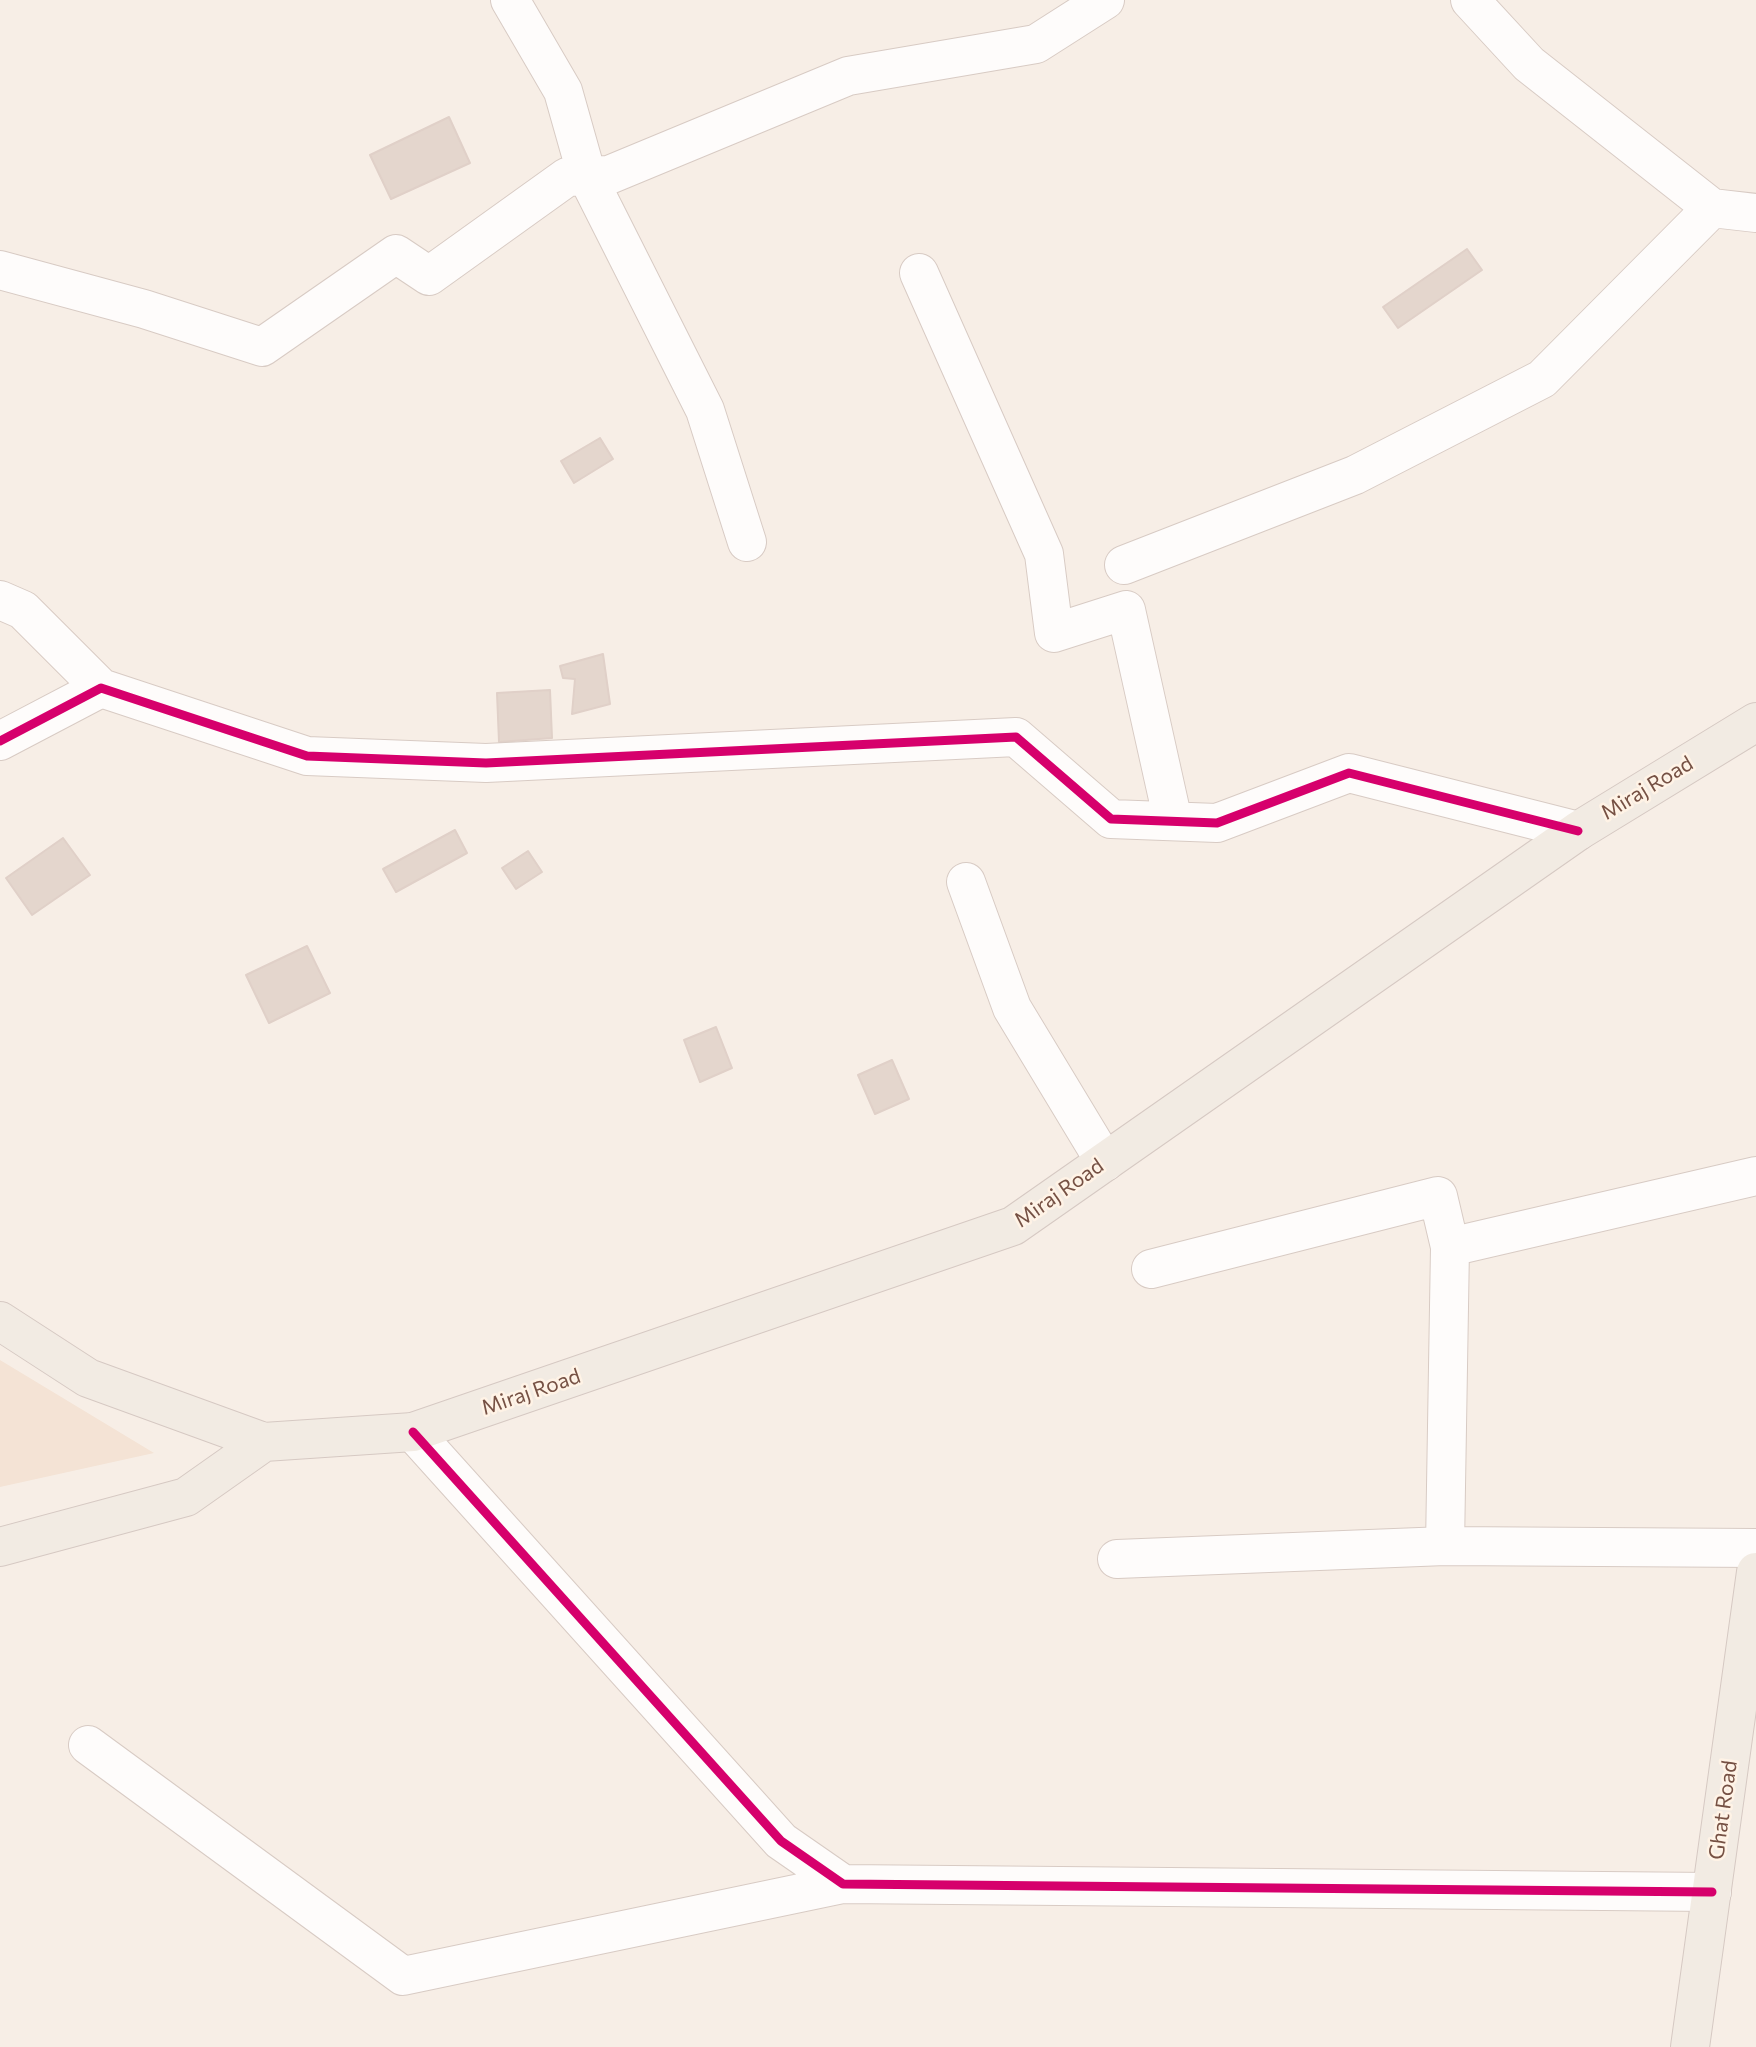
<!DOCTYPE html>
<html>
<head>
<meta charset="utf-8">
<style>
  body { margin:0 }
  canvas { display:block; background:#f7eee6 }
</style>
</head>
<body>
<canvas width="1756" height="2047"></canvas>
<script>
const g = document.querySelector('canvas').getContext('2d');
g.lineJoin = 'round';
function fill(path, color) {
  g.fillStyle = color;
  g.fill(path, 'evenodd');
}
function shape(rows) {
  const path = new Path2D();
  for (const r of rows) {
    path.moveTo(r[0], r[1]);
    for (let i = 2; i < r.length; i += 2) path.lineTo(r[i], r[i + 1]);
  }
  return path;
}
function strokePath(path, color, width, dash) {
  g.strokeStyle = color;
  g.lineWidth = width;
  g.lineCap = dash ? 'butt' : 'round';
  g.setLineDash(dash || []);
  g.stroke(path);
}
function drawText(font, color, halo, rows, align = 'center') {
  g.font = font + ' Commissioner,sans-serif';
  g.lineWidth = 5;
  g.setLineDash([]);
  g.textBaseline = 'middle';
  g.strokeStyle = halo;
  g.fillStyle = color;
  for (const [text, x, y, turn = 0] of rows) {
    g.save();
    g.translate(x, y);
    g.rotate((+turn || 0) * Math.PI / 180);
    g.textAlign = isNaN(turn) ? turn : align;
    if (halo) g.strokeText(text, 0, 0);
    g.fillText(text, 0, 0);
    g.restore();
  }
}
fill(shape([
  [0,1360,154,1453,0,1487]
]), '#f4e3d5');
const building = shape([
  [449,117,470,163,391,199,370,155,449,117],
  [1467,249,1482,270,1398,328,1383,307,1467,249],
  [600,438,613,459,574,483,561,461,600,438],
  [603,654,610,704,572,714,575,679,563,678,560,666,603,654],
  [550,690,552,738,499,742,497,693,550,690],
  [455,830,467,853,396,892,383,869,455,830],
  [63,838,90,875,32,915,6,878,63,838],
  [528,851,542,872,516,889,502,868,528,851],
  [307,946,330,993,269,1023,246,975,307,946],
  [716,1027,732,1068,700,1082,684,1040,716,1027],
  [892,1060,909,1099,875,1114,858,1075,892,1060]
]);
fill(building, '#e4d6cd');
strokePath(building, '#e0d0c8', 2);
const minor = shape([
  [510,0,563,91,587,176,705,410,747,542],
  [1470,0,1529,64,1712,208,1756,213],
  [0,270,144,309,262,347,396,254,429,276,567,177,609,175,848,76,1036,44,1105,0],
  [919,273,1044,554,1054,633,1126,610,1173,821],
  [1124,565,1355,475,1542,379,1712,208],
  [0,600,23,610,101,688],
  [0,741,101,688,307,756,486,763,1016,737,1111,819,1217,823,1349,773,1578,831],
  [966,882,1012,1008,1105,1162],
  [1450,1247,1756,1176],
  [1151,1269,1438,1196,1450,1247,1445,1546,1756,1548],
  [413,1432,781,1841,843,1884,1712,1892],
  [1117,1559,1445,1546],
  [88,1745,403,1976,843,1884]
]);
const major = shape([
  [0,1321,88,1378,264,1442,413,1432,1013,1226,1578,831,1756,722],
  [0,1547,186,1497,264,1442],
  [1690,2047,1756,1572]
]);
strokePath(minor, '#d8cbc4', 40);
strokePath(major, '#d6c9c3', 40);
strokePath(minor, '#fefcfb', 38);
strokePath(major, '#f2ebe3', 38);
strokePath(shape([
  [0,741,101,688,307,756,486,763,1016,737,1111,819,1217,823,1349,773,1578,831],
  [413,1432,781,1841,843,1884,1712,1892]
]), '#d6006c', 9);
drawText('21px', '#765144', '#fff3e6', [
  ["Miraj Road",1647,788,-31],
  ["Miraj Road",1059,1193,-35],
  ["Miraj Road",531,1392,-19],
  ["Ghat Road",1723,1810,-82]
]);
</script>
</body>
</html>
